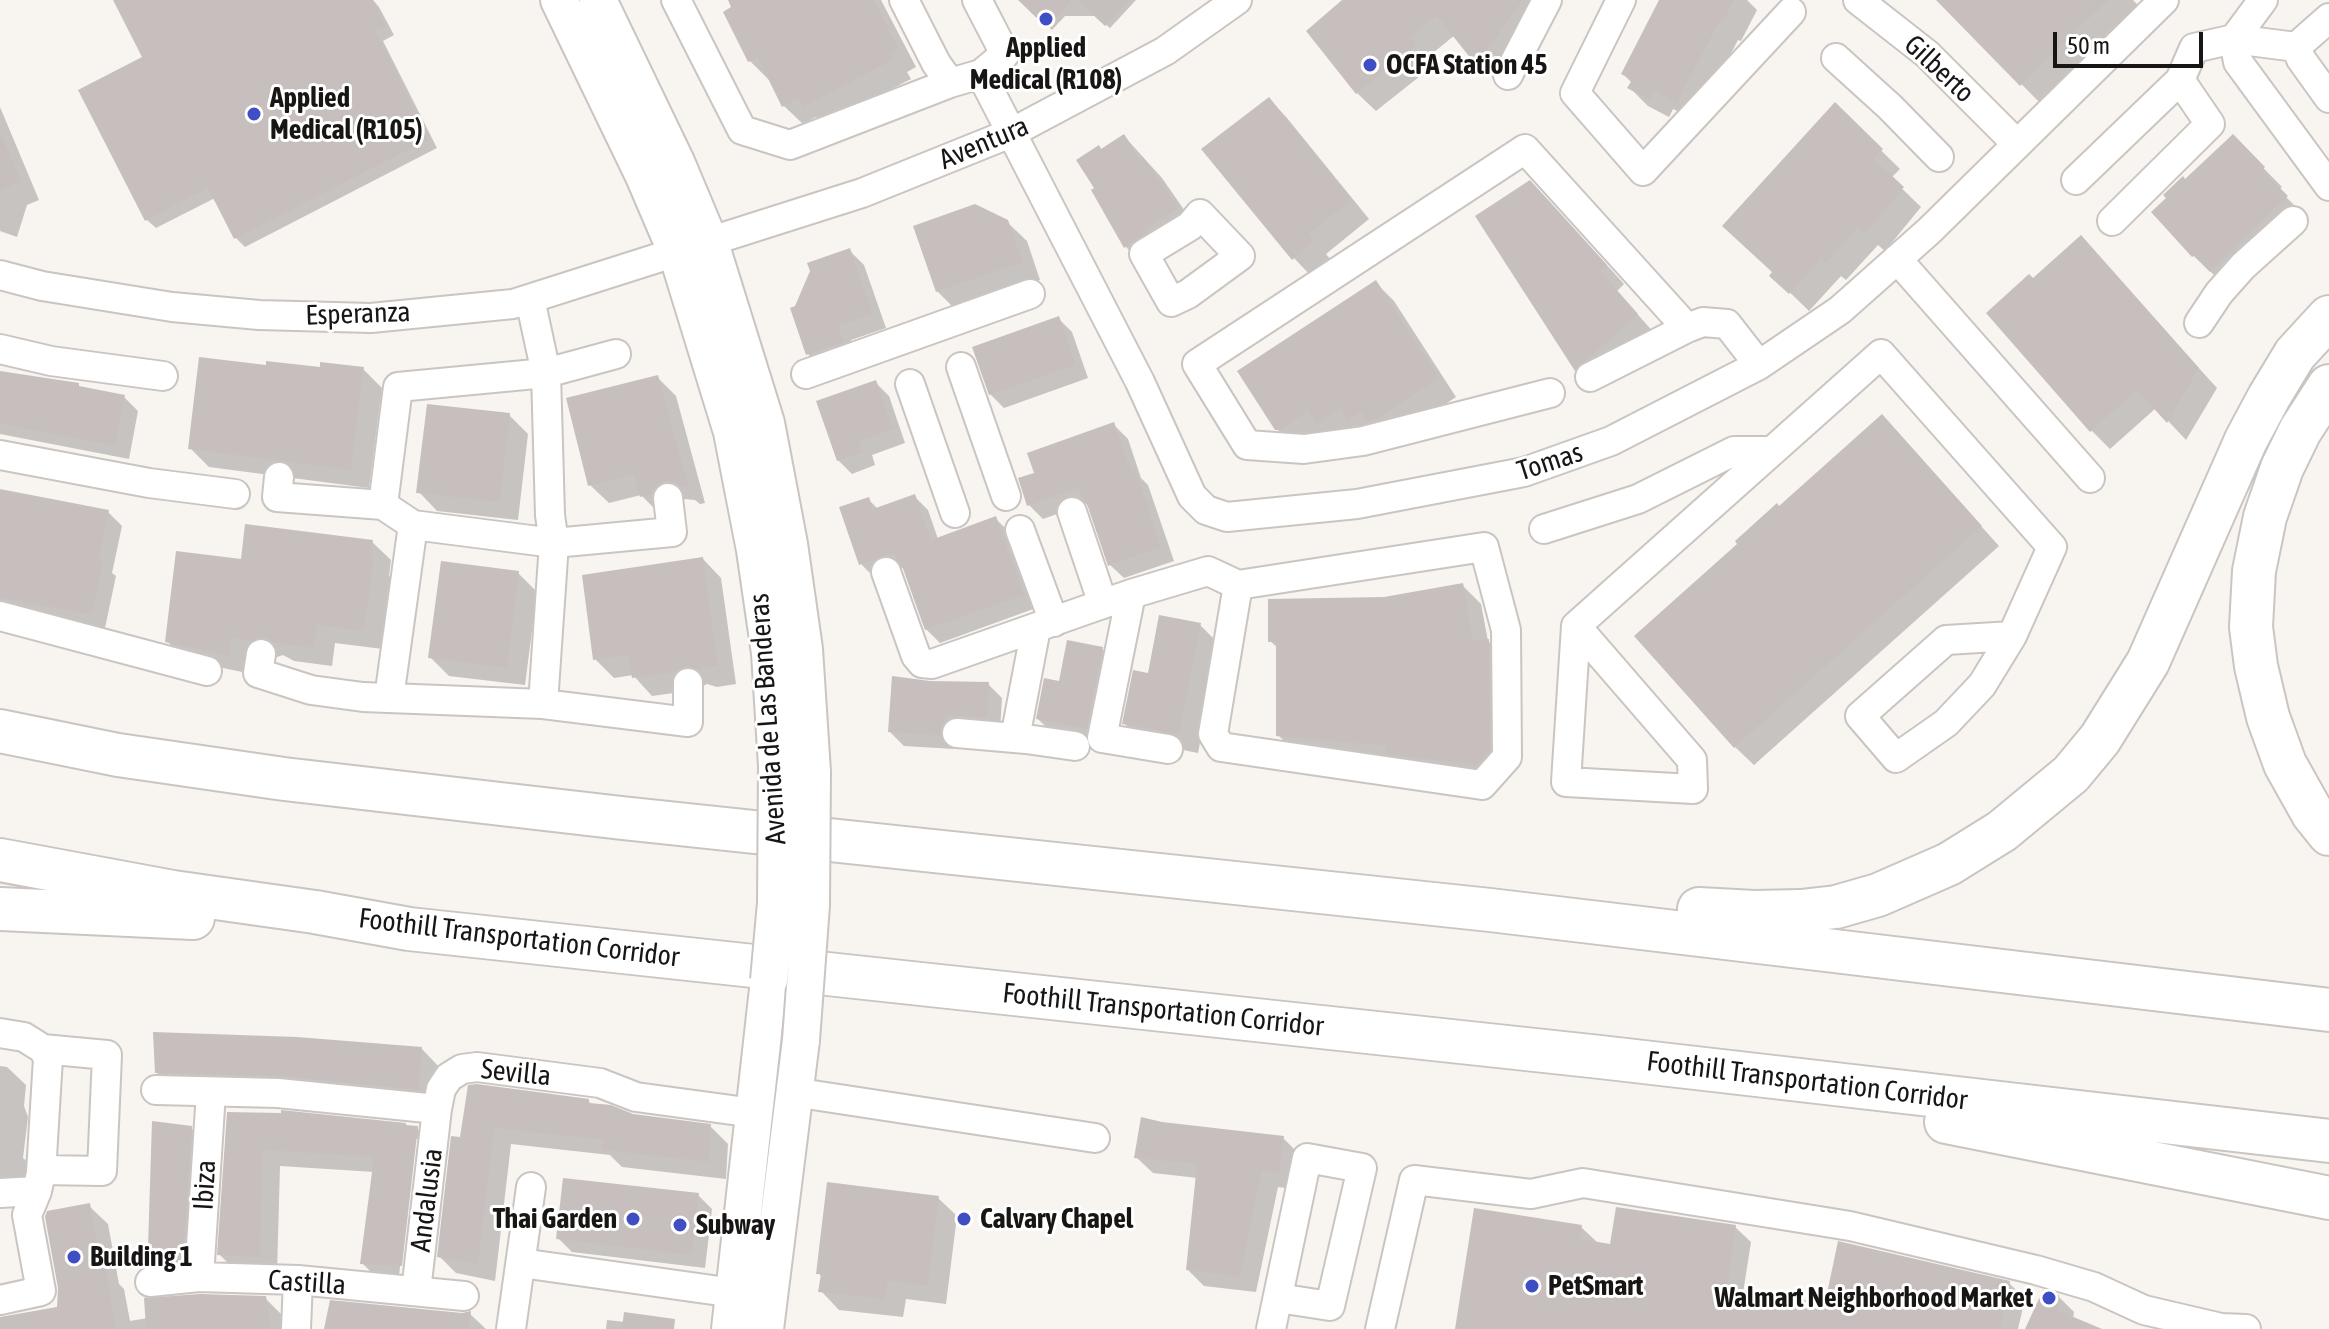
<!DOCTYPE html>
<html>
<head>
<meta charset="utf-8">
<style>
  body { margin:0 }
  #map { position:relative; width:2329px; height:1329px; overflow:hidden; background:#f8f4f0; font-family:"Asap Condensed",sans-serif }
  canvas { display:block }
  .scale { position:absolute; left:2053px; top:32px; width:150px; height:36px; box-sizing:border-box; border:4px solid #181615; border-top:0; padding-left:10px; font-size:24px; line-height:28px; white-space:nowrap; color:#181615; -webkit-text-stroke:6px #fff; paint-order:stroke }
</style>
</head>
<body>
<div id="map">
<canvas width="2329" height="1329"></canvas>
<div class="scale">50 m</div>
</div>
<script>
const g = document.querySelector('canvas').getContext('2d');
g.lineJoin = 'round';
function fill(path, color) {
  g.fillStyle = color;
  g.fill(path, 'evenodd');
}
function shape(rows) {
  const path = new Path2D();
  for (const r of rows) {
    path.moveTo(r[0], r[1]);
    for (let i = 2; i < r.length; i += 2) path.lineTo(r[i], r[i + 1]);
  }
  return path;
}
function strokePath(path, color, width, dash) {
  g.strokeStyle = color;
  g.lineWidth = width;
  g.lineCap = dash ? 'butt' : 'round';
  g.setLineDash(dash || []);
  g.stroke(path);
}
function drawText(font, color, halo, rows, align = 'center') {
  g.font = font + ' "Asap Condensed",sans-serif';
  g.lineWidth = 6;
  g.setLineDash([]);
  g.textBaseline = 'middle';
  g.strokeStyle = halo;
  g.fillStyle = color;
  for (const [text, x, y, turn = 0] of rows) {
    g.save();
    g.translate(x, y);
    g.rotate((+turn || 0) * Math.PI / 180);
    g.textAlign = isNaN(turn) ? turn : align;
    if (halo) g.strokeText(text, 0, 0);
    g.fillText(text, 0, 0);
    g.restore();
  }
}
fill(shape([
  [115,0,373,0,379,7,394,35,383,41,437,148,245,247,236,238,215,198,156,228,147,220,145,58],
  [731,0,881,0,916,67,907,72,911,79,823,124,816,117,803,124,784,106,769,80,750,61],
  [1020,0,1136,0,1110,28,1096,16,1065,16,1052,30],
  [1347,0,1555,0,1496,81,1455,35,1428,57,1434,65,1376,111,1357,93],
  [1661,0,1747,0,1757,10,1741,41,1738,40,1696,120,1673,109,1669,117,1648,106,1630,88,1632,83,1623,74],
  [1939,0,2133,0,2139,6,2040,103],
  [1269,99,1287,118,1369,219,1326,254,1332,261,1312,277,1294,258],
  [1835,105,1900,169,1891,178,1921,207,1885,251,1878,245,1846,280,1841,276,1809,311,1772,275],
  [0,107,39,200,27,205,17,237,0,231],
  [1124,136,1162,178,1196,227,1144,265,1125,246,1096,189],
  [2233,137,2282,187,2279,190,2305,216,2230,290,2194,256],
  [1549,201,1624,284,1617,291,1655,334,1595,388,1576,369],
  [1007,222,1027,241,1040,280,956,310,937,291],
  [2081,238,2217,388,2186,440,2156,408,2110,449,2091,430,2033,281],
  [850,251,864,265,886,328,851,340,856,356,822,368,808,354],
  [1376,283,1394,301,1456,397,1393,439,1337,441,1326,430,1296,448,1277,429],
  [1058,318,1072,332,1088,378,1004,408,990,394],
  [268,367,363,369,382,388,369,488,209,467,190,448],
  [0,372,78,385,82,389,124,397,138,411,129,459,0,434],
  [657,377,676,396,705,503,700,504,695,500,685,499,661,515,641,495,609,503,590,485],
  [875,382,889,396,905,443,872,455,875,465,852,474,838,460],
  [509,415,528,434,518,520,437,511,419,492],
  [1882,416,1999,546,1754,765,1735,747,1780,509],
  [1114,425,1128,439,1141,478,1148,485,1174,561,1124,578,1110,565,1088,503,1043,519,1029,505,1036,474],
  [0,491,108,512,122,526,112,573,116,576,105,628,0,607],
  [914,496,928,510,938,539,996,519,1010,533,1036,608,940,643,926,629,905,567,875,578,861,564,868,499,878,509],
  [372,542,391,560,389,576,392,579,383,649,335,643,332,666,294,661,283,655,271,659,247,673,185,660,167,641],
  [703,559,721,578,736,684,717,687,707,684,695,690,652,696,633,675,614,678,595,659],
  [518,573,537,592,525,685,449,676,430,657],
  [1462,585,1481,604,1488,641,1507,660,1496,783,1297,754,1278,735,1278,648,1270,641,1385,599],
  [1200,625,1219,644,1198,753,1143,742,1124,723],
  [1102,649,1116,663,1100,742,1052,733,1038,719,1061,683],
  [930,683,988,684,1002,698,1000,731,960,728,954,749,904,746,890,732],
  [422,1049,440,1068,437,1108,175,1091,157,1073],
  [0,1066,7,1067,26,1085,24,1106,28,1117,23,1158,27,1161,25,1182,0,1183],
  [470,1087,588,1101,593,1105,633,1116,710,1126,728,1144,726,1179,622,1167,610,1155,511,1144,495,1281,456,1273,439,1256],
  [229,1114,417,1128,435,1146,419,1283,380,1281,362,1263,374,1172,280,1166,277,1273,237,1272,220,1255],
  [414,1139,418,1139,403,1276,399,1276],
  [1162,1124,1283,1138,1299,1154,1295,1189,1278,1187,1256,1292,1204,1286,1188,1270,1198,1178,1153,1173,1136,1157],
  [191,1128,210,1146,202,1266,168,1265,150,1246],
  [698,1195,712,1209,705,1268,572,1252,558,1238],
  [938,1198,957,1216,946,1304,906,1299,903,1317,839,1310,821,1291,822,1277,818,1273],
  [89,1206,108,1224,119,1284,124,1289,130,1321,265,1298,284,1317,288,1329,0,1329,0,1319,59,1309],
  [1581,1227,1597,1242,1611,1246,1735,1227,1751,1242,1743,1293,1827,1305,2009,1283,2025,1299,2018,1329,1457,1329],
  [2058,1296,2074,1312,2073,1319,2097,1329,2028,1329],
  [470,1314,486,1329,326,1329,462,1315],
  [607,1320,625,1322,673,1329,606,1329]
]), '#0003');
fill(shape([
  [113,0,373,0,386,26,375,31,430,139,234,239,208,188,145,221,78,90,142,57],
  [728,0,874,0,898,48,890,53,893,60,803,107,798,98,782,107,758,58,748,62,723,12,731,7],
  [1018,0,1072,0,1047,28],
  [1077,0,1129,0,1105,26],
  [1342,0,1523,0,1476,65,1437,16,1410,37,1417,45,1356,94,1306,31],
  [1659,0,1734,0,1722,24,1719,22,1677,103,1654,91,1650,100,1627,88,1632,80,1621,74],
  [1936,0,2108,0,2020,86],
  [1269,97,1352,200,1309,234,1314,241,1292,260,1201,149],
  [1835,102,1883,149,1874,159,1904,187,1865,234,1858,228,1826,263,1821,259,1789,294,1769,276,1772,272,1722,226],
  [0,131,21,181,0,191],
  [1124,134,1140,159,1143,157,1179,208,1145,230,1147,233,1124,248,1091,190,1094,188,1076,160,1099,145,1101,149],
  [2233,134,2265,167,2262,170,2288,196,2210,272,2194,256,2192,257,2151,212,2166,198,2163,195,2183,176,2185,179],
  [1530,180,1607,265,1600,271,1638,314,1575,371,1475,216],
  [975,204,1008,220,1023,262,936,292,913,226],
  [2081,235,2199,368,2167,423,2137,390,2090,432,1986,313,2029,274,2033,278],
  [850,248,873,314,838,326,844,342,806,355,790,308,795,306,810,271,807,263],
  [1376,280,1439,378,1374,421,1367,422,1361,412,1348,421,1340,409,1316,424,1308,411,1280,430,1275,430,1237,371],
  [1059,316,1076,365,989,395,972,347],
  [199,357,266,365,266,361,320,367,320,362,364,367,351,470,188,449],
  [0,371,79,383,79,386,125,395,115,446,0,424],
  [658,375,688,485,680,486,674,482,665,481,657,485,652,494,640,497,634,474,588,486,566,398],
  [876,380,893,429,859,441,863,452,837,461,816,401],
  [427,404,510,413,500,502,416,493],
  [1882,414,1982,526,1734,748,1634,636,1737,544,1735,541,1777,503,1779,506],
  [1114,422,1131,470,1135,468,1161,547,1108,566,1088,507,1078,488,1027,506,1018,478,1034,473,1027,453],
  [0,489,109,510,99,560,103,561,92,615,0,597],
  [915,494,931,540,996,516,1024,595,925,630,902,566,894,553,859,565,839,507,869,497,873,509],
  [245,524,373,540,371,558,374,558,364,631,317,625,314,648,274,643,263,637,251,641,231,638,229,656,165,642,176,551,241,559],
  [703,557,718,666,697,669,687,666,676,672,632,678,628,655,593,660,582,575],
  [441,561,519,571,507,668,428,658],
  [1463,583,1473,640,1489,639,1490,751,1477,765,1387,754,1387,746,1276,736,1276,641,1268,642,1268,599,1384,597],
  [1159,615,1201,623,1179,735,1122,724,1133,670,1148,673],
  [1067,640,1103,647,1087,729,1036,719,1044,678,1059,681],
  [892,676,930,681,989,682,987,718,946,715,941,736,888,732],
  [153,1032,297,1037,422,1047,419,1090,280,1076,155,1073],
  [477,1084,589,1099,589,1103,611,1105,633,1114,711,1124,709,1162,602,1150,603,1140,494,1128,478,1264,437,1257,451,1136,460,1137,468,1085],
  [281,1110,406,1123,406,1125,418,1126,402,1266,360,1264,374,1157,263,1150,260,1257,217,1255,227,1112,281,1113],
  [1141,1117,1162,1122,1284,1136,1279,1173,1262,1171,1240,1277,1186,1270,1197,1164,1134,1158],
  [152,1121,192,1126,184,1248,148,1247],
  [563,1178,699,1193,692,1255,556,1239],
  [827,1182,939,1196,928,1286,888,1281,885,1299,818,1292,821,1274,816,1274],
  [90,1203,102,1269,106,1268,116,1329,0,1329,0,1317,57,1307,58,1288,45,1217,47,1211],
  [1616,1207,1736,1225,1727,1289,1825,1303,1838,1241,2010,1281,2000,1329,1455,1329,1474,1208,1582,1225,1580,1239,1610,1244],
  [2043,1290,2059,1295,2057,1310,2102,1329,2025,1329],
  [200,1294,266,1296,271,1329,146,1329,144,1298],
  [330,1300,462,1313,471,1311,469,1329,324,1329],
  [624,1312,675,1319,674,1329,622,1329]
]), '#c6bfbe');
const minor = shape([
  [676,0,742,130,790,145,950,83,981,74,1005,54,977,0],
  [904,0,936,63,950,83],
  [1621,0,1575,93,1643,171,1791,12],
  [1858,0,1927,54,2016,143],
  [2263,0,2234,39,2238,62,2329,186],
  [2329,18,2296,47,2301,59,2329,98],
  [1836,58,1890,107,1939,157],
  [981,74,1140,382,1192,496,1206,510,1227,517,1357,504,1524,472,1611,441,1759,365,1840,310,1929,231,2164,0],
  [1508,75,1547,0],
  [2076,180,2180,80,2194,48,2234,39,2296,47],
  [1200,214,1240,256,1188,294,1171,302,1144,254,1190,226,1200,214],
  [2112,221,2210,124,2180,80],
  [1897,259,2090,478],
  [0,275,42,286,172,307,259,315,371,318,513,304,862,193,1011,133,1165,51,1237,0],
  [530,299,546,373,550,515,554,543,543,704],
  [2199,323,2219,293,2243,266,2293,221],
  [0,349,51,361,163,376],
  [961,367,1006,496],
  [806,374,1030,294],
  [1590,377,1687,328,1703,322,1727,324,1759,365],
  [910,384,955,513],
  [1550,393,1363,441,1304,449,1247,445,1197,364,1525,149,1687,328],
  [0,455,149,483,235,494],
  [279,477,277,497,383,505,413,525,554,543,672,532,668,498],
  [383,505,398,387,546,373,616,354],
  [1072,512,1103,604],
  [1544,529,1638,499,1734,451,1771,451],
  [1020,530,1054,622],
  [1484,547,1506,630,1507,757,1482,785,1221,747,1213,734,1238,585,1484,547],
  [886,572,916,656,922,663,932,664,1131,594,1208,571,1238,585],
  [1131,594,1102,738,1168,749],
  [0,616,207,671],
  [1576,626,1692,760,1693,789,1566,782,1576,626,1881,354,2052,547,2012,636,1982,685,1946,723,1896,758,1860,716,1946,640,2012,636],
  [261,654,258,673,311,690,363,697,543,704,688,722,688,683],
  [389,698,413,525],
  [957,733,1026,739,1075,746],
  [1015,738,1036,628],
  [0,1033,24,1037,43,1049,48,1058,41,1173,37,1191,0,1193],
  [156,1090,278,1093,437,1109,441,1089,449,1077,462,1069,477,1067,600,1083,636,1097,754,1113],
  [793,1092,1095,1138],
  [41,1170,102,1171,107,1055,43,1049],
  [521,1263,734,1293],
  [199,1277,211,1092],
  [150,1282,199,1277,298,1280,464,1296],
  [416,1291,437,1109],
  [0,1300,41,1291,27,1215,37,1191],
  [296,1329,298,1280],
  [511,1329,531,1187],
  [1271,1329,1307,1158,1362,1168,1330,1306,1278,1298],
  [1380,1329,1414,1180,1531,1194,1583,1183,1850,1226,2036,1270,2094,1287,2144,1310,2221,1328,2246,1329]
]);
const major = shape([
  [559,0,644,176,677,253,732,432,755,550,770,653,777,766],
  [598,0,676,162,710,243,766,423,789,544,804,649,812,772],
  [730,1329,769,980],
  [765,1329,801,1040]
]);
const highway = shape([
  [2329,386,2300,431,2282,468,2265,517,2254,571,2251,627,2256,666,2268,717,2285,764,2313,814,2329,834],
  [0,731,118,755,284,779,622,818,1490,910,2329,1010],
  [0,860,173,892,315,912,409,929,1600,1057,2329,1141],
  [0,909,193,918],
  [1699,909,1754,912,1801,911,1836,907,1878,895,1949,864,2002,831,2071,774,2100,739,2148,662,2246,440,2269,397,2295,354,2329,317],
  [1946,1122,2329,1198]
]);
strokePath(minor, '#cac5c1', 32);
strokePath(major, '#cac5c1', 40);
strokePath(highway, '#cac5c1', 46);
strokePath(minor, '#fff', 28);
strokePath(major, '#fff', 36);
strokePath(highway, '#fff', 42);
const majorBridge = shape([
  [769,980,776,903,777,766],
  [801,1040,811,905,812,772]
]);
strokePath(majorBridge, '#cac5c1', 40, []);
strokePath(majorBridge, '#fff', 36);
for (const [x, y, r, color] of [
  [1046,19,8,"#3f4ec2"],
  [1370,65,8,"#3f4ec2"],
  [254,114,8,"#3f4ec2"],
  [633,1219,8,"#3f4ec2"],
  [964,1219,8,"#3f4ec2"],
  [680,1225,8,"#3f4ec2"],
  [74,1257,8,"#3f4ec2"],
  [1532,1286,8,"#3f4ec2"],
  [2049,1298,8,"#3f4ec2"]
]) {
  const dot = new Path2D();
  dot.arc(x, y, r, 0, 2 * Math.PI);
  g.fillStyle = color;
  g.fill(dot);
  strokePath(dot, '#fff', 3);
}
drawText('bold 28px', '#181615', '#fff', [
  ["Applied",1046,48,"center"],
  ["Medical (R108)",1046,80,"center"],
  ["OCFA Station 45",1386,65],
  ["Applied",270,98],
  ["Medical (R105)",270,130],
  ["Thai Garden",617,1219,"right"],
  ["Calvary Chapel",980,1219],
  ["Subway",696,1225],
  ["Building 1",90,1257],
  ["PetSmart",1548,1286],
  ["Walmart Neighborhood Market",2033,1298,"right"]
], 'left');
drawText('28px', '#181615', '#fff', [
  ["Gilberto",1939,69,43],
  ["Aventura",984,143,-23],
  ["Esperanza",358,314,-2],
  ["Tomas",1550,462,-18],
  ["Avenida de Las Banderas",768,719,-94],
  ["Foothill Transportation Corridor",519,938,7],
  ["Foothill Transportation Corridor",1163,1010,6],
  ["Sevilla",516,1073,6],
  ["Foothill Transportation Corridor",1807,1081,7],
  ["Ibiza",205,1185,-87],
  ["Andalusia",427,1200,-83],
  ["Castilla",307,1283,4]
]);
</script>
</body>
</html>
